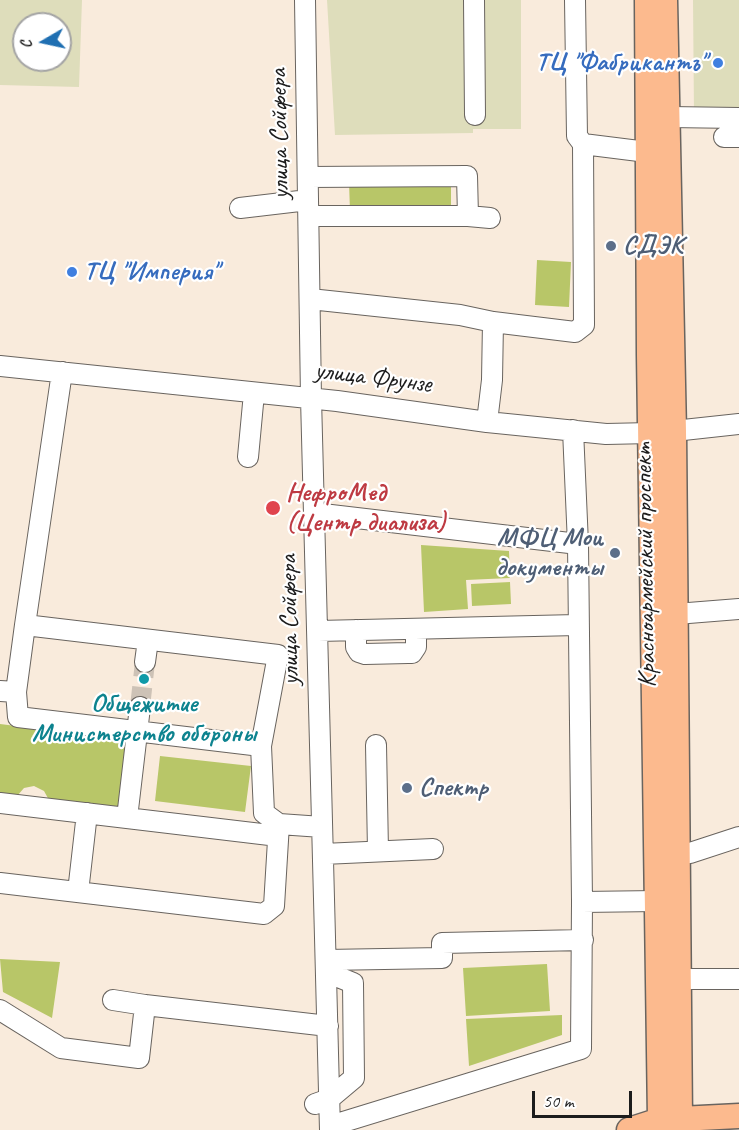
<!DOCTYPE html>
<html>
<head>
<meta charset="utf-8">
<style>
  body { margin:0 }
  #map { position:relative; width:739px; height:1130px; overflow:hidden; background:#f9ebdc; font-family:Caveat,sans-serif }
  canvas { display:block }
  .north { position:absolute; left:12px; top:12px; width:60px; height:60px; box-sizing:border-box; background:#fff; border:2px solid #a4a4a4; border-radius:50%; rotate:261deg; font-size:16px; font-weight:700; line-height:24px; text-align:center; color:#1c1c1c }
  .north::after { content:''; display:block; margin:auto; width:21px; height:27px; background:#1f6fb2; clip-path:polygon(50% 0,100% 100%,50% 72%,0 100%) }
  .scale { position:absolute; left:532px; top:1091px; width:100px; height:27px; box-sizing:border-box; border:3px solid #1c1c1c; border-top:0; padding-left:8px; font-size:18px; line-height:21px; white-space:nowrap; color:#1c1c1c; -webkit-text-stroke:4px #fff; paint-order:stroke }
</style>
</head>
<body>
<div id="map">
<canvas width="739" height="1130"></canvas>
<div class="north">С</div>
<div class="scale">50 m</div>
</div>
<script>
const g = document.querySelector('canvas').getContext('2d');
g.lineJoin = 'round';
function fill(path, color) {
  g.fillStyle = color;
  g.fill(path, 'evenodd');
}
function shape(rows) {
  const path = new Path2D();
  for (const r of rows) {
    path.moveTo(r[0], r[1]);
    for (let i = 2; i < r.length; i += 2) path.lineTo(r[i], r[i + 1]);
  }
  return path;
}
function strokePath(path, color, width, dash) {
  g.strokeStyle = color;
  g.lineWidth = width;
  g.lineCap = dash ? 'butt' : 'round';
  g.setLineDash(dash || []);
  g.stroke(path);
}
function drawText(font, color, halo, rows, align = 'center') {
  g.font = font + ' Caveat,sans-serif';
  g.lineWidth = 4.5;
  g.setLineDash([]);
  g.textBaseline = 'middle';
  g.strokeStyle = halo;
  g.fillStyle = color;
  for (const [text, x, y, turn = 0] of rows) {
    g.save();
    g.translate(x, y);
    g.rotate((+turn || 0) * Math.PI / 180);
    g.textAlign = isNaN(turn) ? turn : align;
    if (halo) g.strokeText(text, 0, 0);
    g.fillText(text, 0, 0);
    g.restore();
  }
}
fill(shape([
  [0,0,82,0,79,87,0,85],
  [24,24,60,24,60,60,24,60],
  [327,0,521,0,521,129,473,129,473,133,335,135],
  [693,0,739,0,739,123,694,115]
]), '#deddbb');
fill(shape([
  [349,182,451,182,451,210,350,211],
  [537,260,571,262,569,307,535,305],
  [421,545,509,551,510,578,466,580,468,609,424,612],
  [510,582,511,604,472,606,471,584],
  [0,724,128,740,120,808,49,800,44,791,34,786,24,788,17,796,0,794],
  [160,756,251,766,245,812,155,801],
  [0,959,60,962,52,1018,3,992],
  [547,964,550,1011,466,1016,463,968],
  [562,1015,562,1035,469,1066,466,1019]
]), '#b8c668');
strokePath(shape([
  [140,707,145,662]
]), '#cdc2b6', 20, [20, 10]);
const minor = shape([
  [305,0,311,398,330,1130],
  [474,0,475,115],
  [669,117,739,118],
  [724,137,739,137],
  [583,144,647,152],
  [308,177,467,176,468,216],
  [240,208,308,200],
  [309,216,468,216,490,218],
  [310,299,460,315,493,322,575,332,584,325,583,144,577,136,575,0],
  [0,366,337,401,487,422,606,434,651,433],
  [487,422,492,380,493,322],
  [573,430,578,544,582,902],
  [674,431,739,424],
  [248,457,254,393],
  [314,513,578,544],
  [676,614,739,609],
  [25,625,62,372],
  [356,630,356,647,359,652,365,654,408,653,412,653,416,647,416,629],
  [318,631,577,625],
  [145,662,148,640],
  [0,691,16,692,18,717,261,746,264,813,279,824,322,827],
  [16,692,25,625,278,655,261,746],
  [376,745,378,851],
  [0,803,278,836],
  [127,818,140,707],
  [323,854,433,849],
  [677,854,690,853,739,837],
  [0,883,264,914,274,906,279,824],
  [78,892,87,813],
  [326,960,442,958,442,943,583,940],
  [677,979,739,979],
  [113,1000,145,1005],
  [0,1010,61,1048,139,1058,145,1005,328,1026],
  [315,1104,329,1099,354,1078,353,983,326,972],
  [330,1126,581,1049,582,902,657,901]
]);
const major = shape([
  [647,0,649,355,660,1120],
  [665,0,674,431,680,1120],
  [629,1130,660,1120,739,1116]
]);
strokePath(minor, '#69645f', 22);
strokePath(major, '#69645f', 27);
strokePath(minor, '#fff', 20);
strokePath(major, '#fcba8e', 24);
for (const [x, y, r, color] of [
  [718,63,6,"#3f7fe0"],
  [611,246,6,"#5c6f8a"],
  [72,272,6,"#3f7fe0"],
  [273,508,8,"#e0444e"],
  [615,553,6,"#5c6f8a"],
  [144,679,6,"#0f9aa8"],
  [407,788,6,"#5c6f8a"]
]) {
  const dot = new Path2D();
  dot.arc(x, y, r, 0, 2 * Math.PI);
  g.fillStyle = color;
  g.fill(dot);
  strokePath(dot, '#fff', 2);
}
drawText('bold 26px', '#366cbe', '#fff', [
  ["ТЦ \"Фабрикантъ\"",706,63],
  ["ТЦ \"Империя\"",84,272,"left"]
], 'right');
drawText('26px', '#1c1c1c', '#fff', [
  ["улица Сойфера",280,134,-91],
  ["улица Фрунзе",373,378,7],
  ["Красноармейский проспект",646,565,-91],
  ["улица Сойфера",290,620,-91]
]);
drawText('bold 26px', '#4e5e75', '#fff', [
  ["СДЭК",623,246],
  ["МФЦ Мои",603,538,"right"],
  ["документы",603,568,"right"],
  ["Спектр",419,788]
], 'left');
drawText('bold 26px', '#be3a42', '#fff', [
  ["НефроМед",286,493],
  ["(Центр диализа)",286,523]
], 'left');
drawText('bold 26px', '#0d838f', '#fff', [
  ["Общежитие",144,704],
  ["Министерство обороны",144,734]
]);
</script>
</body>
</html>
